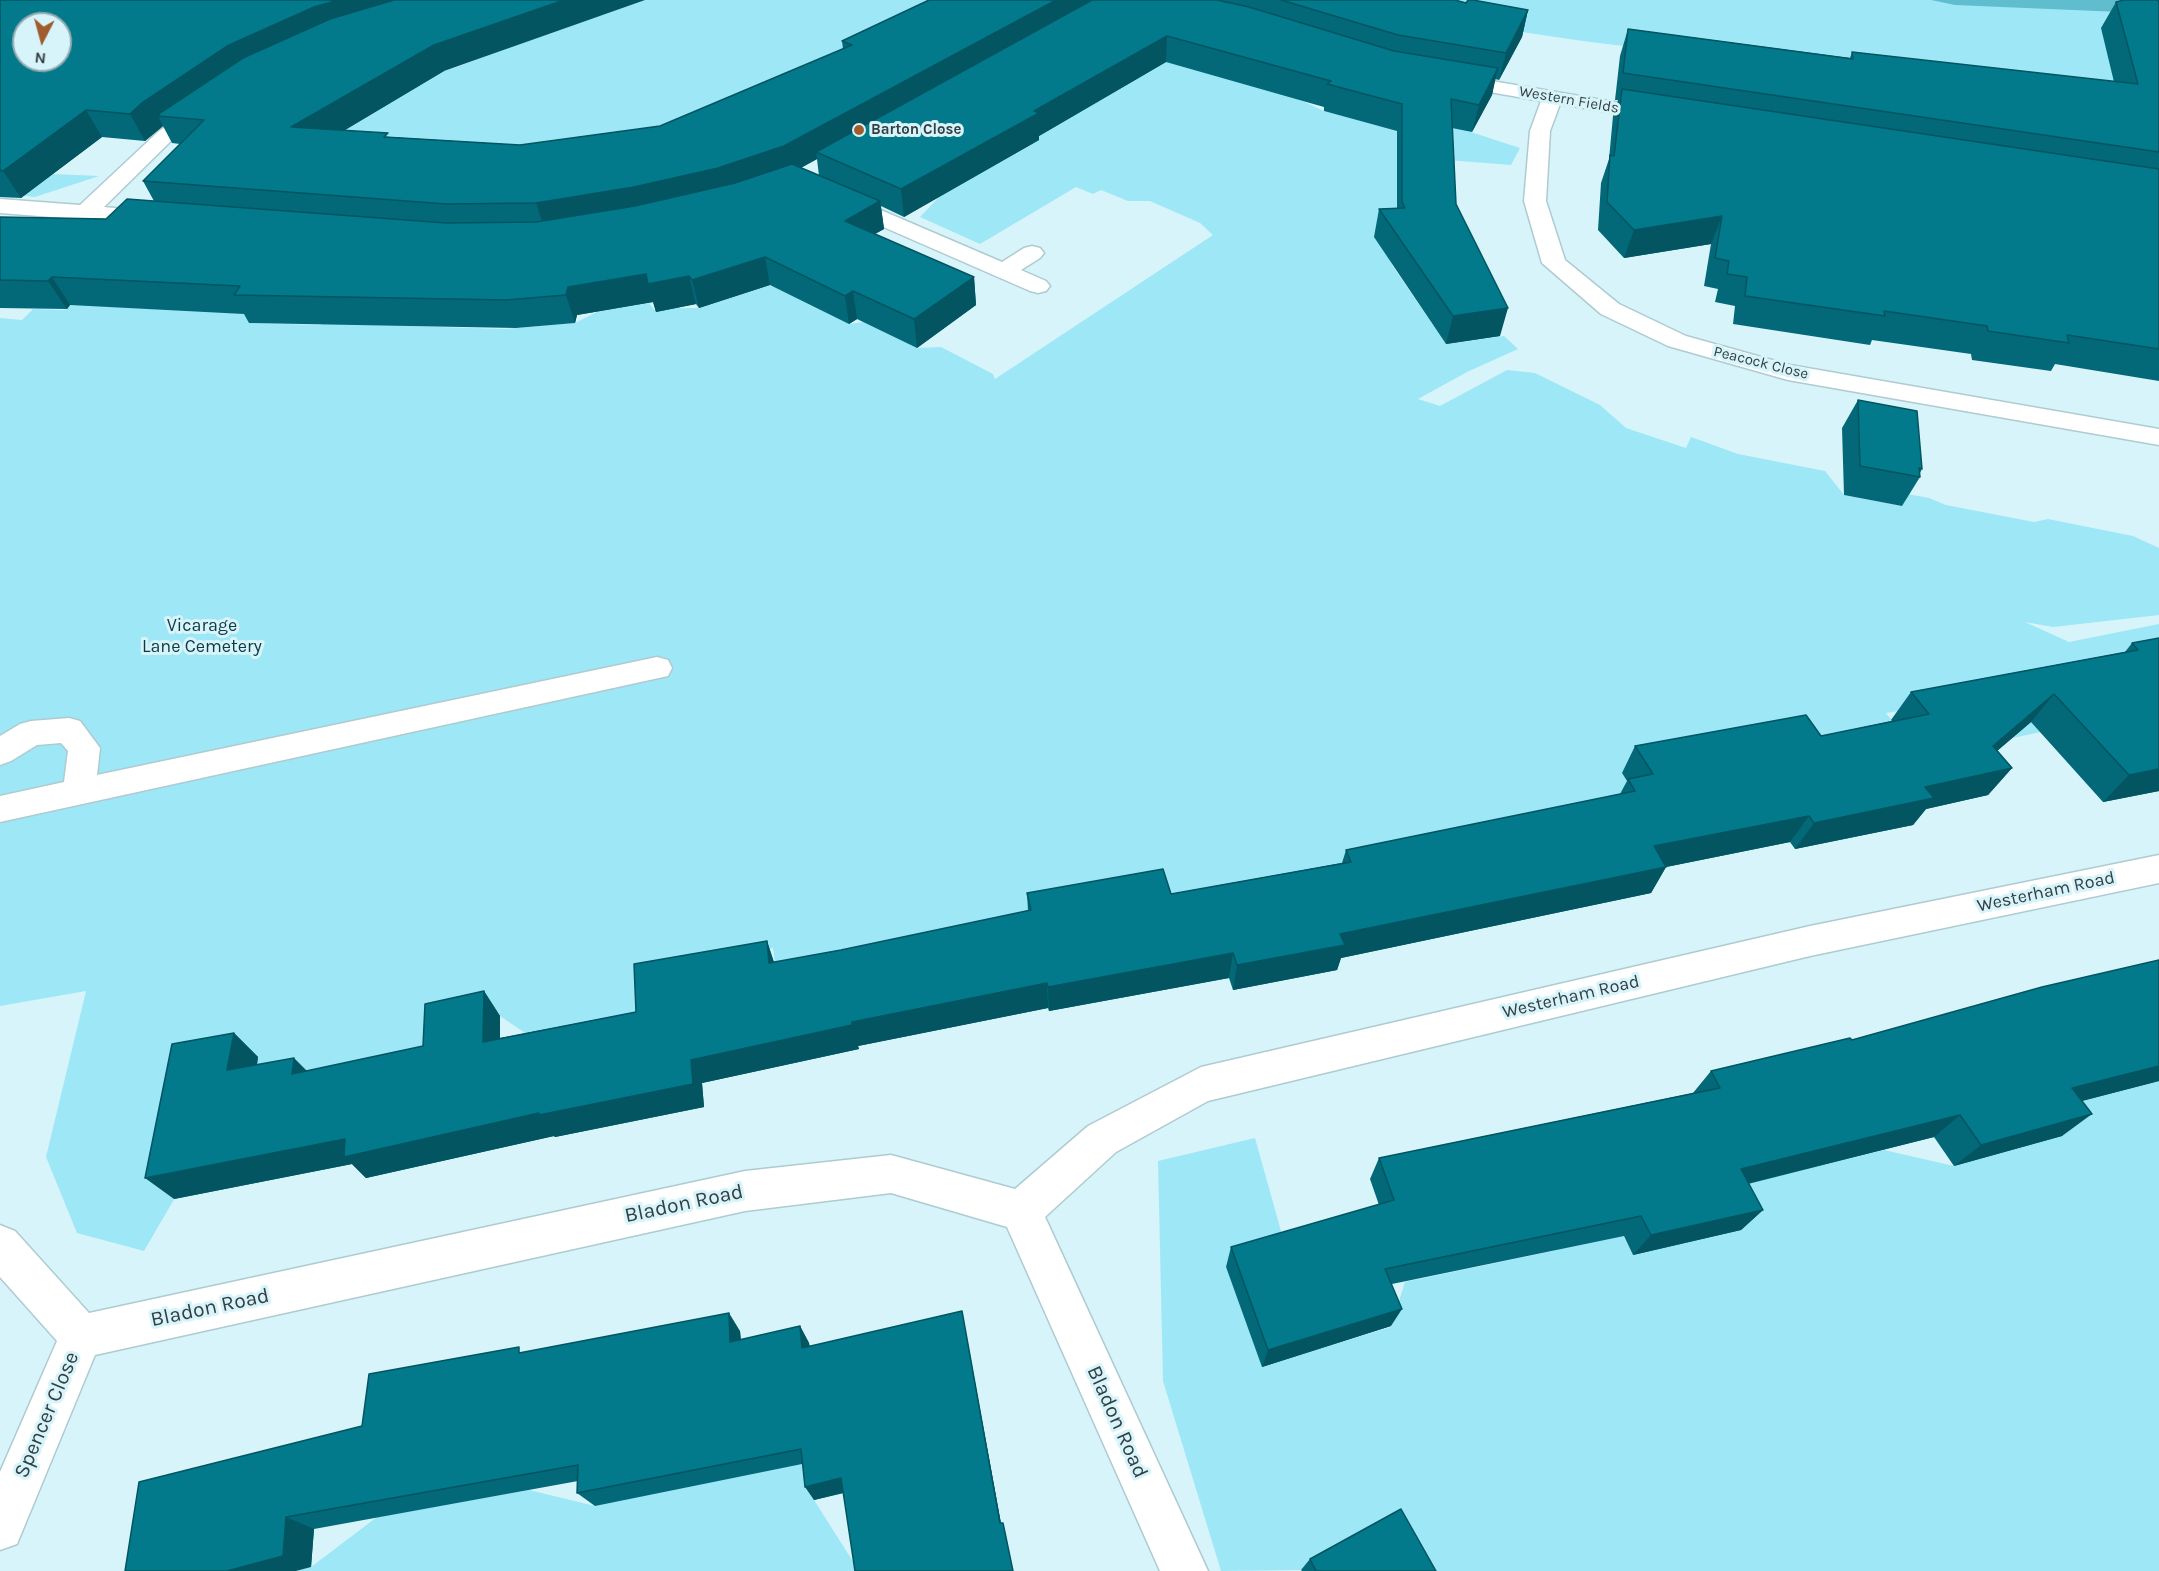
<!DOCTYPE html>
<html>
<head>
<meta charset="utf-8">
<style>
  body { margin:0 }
  #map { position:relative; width:2159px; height:1571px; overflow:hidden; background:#d7f4fb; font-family:Karla,sans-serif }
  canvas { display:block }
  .north { position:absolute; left:12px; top:12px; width:60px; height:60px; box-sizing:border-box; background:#d7f4fb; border:2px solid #95acb1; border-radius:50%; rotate:186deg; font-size:16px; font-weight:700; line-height:24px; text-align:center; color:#333f42 }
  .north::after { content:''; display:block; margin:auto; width:21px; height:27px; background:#a15c2e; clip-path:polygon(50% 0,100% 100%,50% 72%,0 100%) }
</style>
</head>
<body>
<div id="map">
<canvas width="2159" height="1571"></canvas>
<div class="north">N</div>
</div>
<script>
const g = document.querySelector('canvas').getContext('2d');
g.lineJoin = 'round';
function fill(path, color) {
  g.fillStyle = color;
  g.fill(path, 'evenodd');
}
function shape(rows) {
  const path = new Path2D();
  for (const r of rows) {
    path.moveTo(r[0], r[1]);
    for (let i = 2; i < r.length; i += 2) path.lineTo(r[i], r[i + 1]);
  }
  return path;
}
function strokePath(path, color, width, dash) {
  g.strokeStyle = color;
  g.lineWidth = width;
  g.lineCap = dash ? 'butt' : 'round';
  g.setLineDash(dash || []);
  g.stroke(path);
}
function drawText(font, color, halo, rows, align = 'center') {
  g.font = font + ' Karla,sans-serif';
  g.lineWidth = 6;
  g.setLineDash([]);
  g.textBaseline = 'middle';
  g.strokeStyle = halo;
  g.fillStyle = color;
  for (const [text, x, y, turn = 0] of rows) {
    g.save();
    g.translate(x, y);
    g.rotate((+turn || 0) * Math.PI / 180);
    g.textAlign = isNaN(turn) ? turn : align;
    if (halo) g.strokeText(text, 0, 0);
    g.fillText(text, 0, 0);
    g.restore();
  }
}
fill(shape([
  [630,0,1080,0,624,173,230,120,454,68,506,49,514,43],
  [1348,0,2159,0,2159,109,1590,42,1508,30],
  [1186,47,1324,111,1383,127,1400,109,1520,148,1511,165,1421,158,1397,176,1397,229,1381,238,1392,265,1446,344,1504,336,1518,349,1467,372,1418,399,1440,406,1507,370,1535,373,1600,405,1626,428,1686,448,1691,437,1738,454,1825,471,1844,495,1902,506,1902,493,1929,498,1946,505,2034,522,2048,519,2133,536,2159,548,2159,615,2053,627,2025,622,2069,642,2159,624,2159,667,2041,732,2003,740,1912,709,1886,713,1908,742,1622,773,1638,801,778,988,773,948,741,953,649,1035,556,1054,500,1016,442,1069,252,1093,257,1057,144,1251,77,1233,46,1157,86,991,0,1006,0,318,22,320,33,309,66,310,77,297,246,314,249,323,320,325,332,320,397,323,408,326,504,329,575,323,599,311,649,303,656,312,675,308,699,308,768,286,805,284,868,229,917,257,849,324,864,322,917,348,941,347,993,374,995,379,1213,235,1200,223,1150,201,1128,201,1101,190,1093,194,1076,187,980,244,920,217,939,197,1039,140,1037,137],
  [53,174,99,176,35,197,0,193],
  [2159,1081,2159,1571,1417,1571,1390,1521,1301,1570,1221,1571,1163,1381,1158,1161,1255,1138,1286,1249,1226,1267,1262,1366,1391,1327,1405,1282,1553,1251,1620,1229,1633,1255,1741,1230,1743,1185,1884,1150,1954,1166,2062,1136,2082,1101],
  [809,1449,814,1500,859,1571,296,1571,311,1567,377,1517,529,1490,595,1506]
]), '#9ee7f6');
fill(shape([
  [1931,0,2130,0,2120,12,1955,5]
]), '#5fbdce');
const minor = shape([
  [1451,74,1667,111,1670,115,1667,119,1660,121,1560,104,1550,131,1546,201,1565,260,1619,304,1686,336,1790,365,2159,429,2159,445,1788,380,1668,346,1601,314,1542,263,1524,201,1530,131,1541,101,1444,84,1441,80,1444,76,1451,74],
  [204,103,211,105,214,109,211,113,173,139,104,207,165,213,168,218,165,223,157,225,0,213,0,199,80,205,159,131,197,105,204,103],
  [841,193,1002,262,1024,248,1032,246,1040,248,1044,253,1040,258,1021,270,1046,281,1050,286,1046,291,1038,293,1030,291,833,205,830,200,833,195,841,193],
  [657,657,668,660,672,668,668,676,0,822,0,796,64,782,68,751,61,743,37,745,11,761,0,765,0,736,20,724,31,721,69,718,80,721,100,748,97,775,657,657],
  [2159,855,2159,883,1810,956,1208,1101,1116,1152,1045,1217,1208,1571,1160,1571,1007,1227,891,1193,745,1211,95,1355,17,1544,0,1550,0,1472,57,1341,0,1277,0,1225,15,1231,89,1313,745,1171,891,1155,1015,1189,1088,1126,1201,1067,1810,926,2159,855]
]);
strokePath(minor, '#aecbd1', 3);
fill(minor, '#fff');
fill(shape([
  [0,0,444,71,345,130,390,137,520,145,660,126,843,49,842,41,929,0,1455,0,1466,3,1528,10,1522,37,1499,80,1495,79,1492,95,1472,132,1452,128,1456,204,1500,336,1446,344,1374,237,1379,209,1397,209,1397,131,1324,111,1324,107,1166,62,1039,136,1039,140,904,217,881,206,884,229,875,234,974,277,976,305,917,348,857,319,849,324,770,285,699,308,696,304,656,312,653,302,577,315,575,323,516,328,249,323,244,314,70,305,67,309,0,308,0,217,106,219,154,201,143,181,180,144,172,143,163,126,145,141,102,137,21,198,0,197],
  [817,159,819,176,801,168],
  [2116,2,2159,3,2159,381,2055,364,2051,371,1972,360,1971,354,1872,340,1870,345,1733,324,1735,306,1715,302,1718,289,1704,286,1711,244,1624,258,1598,230,1601,183,1609,159,1613,116,1618,100,1615,100,1620,56,1628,29,1850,58,1852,52,2114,82,2101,28],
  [1858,400,1922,469,1920,473,1920,477,1902,506,1844,495,1842,428],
  [2159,638,2159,791,2103,802,2031,722,1997,751,2012,768,1988,795,1926,809,1913,825,1795,849,1790,842,1666,867,1651,893,1341,958,1337,970,1233,990,1229,978,1049,1011,1048,1008,858,1046,859,1049,702,1083,704,1107,555,1137,554,1136,366,1178,352,1164,174,1199,234,1033,258,1057,257,1065,307,1071,423,1046,484,991,500,1016,500,1038,636,1012,767,941,774,962,841,950,1028,911,1027,893,1171,894,1342,863,1346,850,1620,794,1627,781,1622,773,1635,746,1821,736,1892,721,1891,720,1911,692,2125,652,2132,643],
  [2159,960,2159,1081,2082,1101,2062,1136,1954,1166,1934,1137,1748,1184,1763,1210,1741,1230,1633,1255,1624,1236,1392,1284,1391,1326,1262,1367,1226,1267,1231,1247,1379,1205,1370,1179,1379,1158,1693,1093,1711,1071,1852,1040],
  [800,1326,809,1343,810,1347,965,1328,1001,1523,1013,1571,844,1493,814,1500,802,1464,595,1506,577,1493,578,1481,314,1529,311,1567,125,1571,362,1426,524,1352,740,1331,741,1340],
  [1310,1559,1436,1571,1302,1571,1301,1570]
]), '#036978');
fill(shape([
  [338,0,435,0,158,116,163,126,145,141,130,114,143,102,227,46,314,7],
  [564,0,645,0,444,71,303,155,291,127,434,45],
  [1056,0,1103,0,816,152,817,159,789,174,545,231,536,203],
  [1528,10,1522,37,1499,80,1506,53],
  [1167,36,1166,62,1039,136,1039,140,904,217,901,189,1034,111],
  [1498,68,1492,95,1472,132,1479,105],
  [86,110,102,137,21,198,3,171],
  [880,201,884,229,849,248,845,221],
  [1722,216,1711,244,1624,258,1634,230],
  [765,257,770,285,699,308,692,280],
  [646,274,653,302,577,315,575,323,566,295,568,287],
  [689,276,696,304,656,312,648,284],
  [52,277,70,305,67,309,48,281],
  [974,277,976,305,917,348,914,319],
  [853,291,857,319,849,324,845,296],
  [1508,308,1500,336,1446,344,1453,316],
  [2054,694,2031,722,1970,774,1993,746],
  [2012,768,1988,795,1926,809,1913,825,1795,849,1814,823,1925,787],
  [2159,769,2159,791,2103,802,2129,775],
  [1809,816,1790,842,1666,867,1651,893,1341,958,1337,970,1233,990,1237,965,1340,934,1654,846],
  [767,941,775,966,769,963],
  [1233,953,1229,978,1049,1011,1048,987],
  [1047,983,1048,1008,858,1046,859,1049,702,1083,704,1107,555,1137,554,1136,366,1178,352,1164,174,1199,145,1178,345,1139,852,1022],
  [484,991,500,1016,500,1065,483,1042],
  [234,1033,258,1057,252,1093,227,1070],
  [294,1058,317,1081,292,1074],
  [2159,1066,2159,1081,2043,1111,2072,1088],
  [2092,1114,2062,1136,1954,1166,1981,1145],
  [1960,1115,1934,1137,1721,1190,1741,1169],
  [1763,1210,1741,1230,1633,1255,1651,1235],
  [1402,1309,1391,1326,1262,1367,1268,1350],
  [962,1311,965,1328,1003,1535,1000,1523],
  [729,1313,740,1331,742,1359,730,1342],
  [800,1326,809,1343,811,1365,802,1348],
  [841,1478,850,1491,814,1500,805,1487],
  [286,1517,314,1529,311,1567,296,1571,227,1571]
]), '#025561');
const building = shape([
  [0,0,338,0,314,7,227,46,143,102,130,114,86,110,3,171,0,170,0,0],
  [24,24,60,24,60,60,24,60,24,24],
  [394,0,564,0,434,45,291,127,388,133,384,137,520,145,660,126,852,45,842,41,929,0,1056,0,784,146,718,168,634,187,536,203,446,204,143,181,204,120,158,116,160,113,243,58,330,19,394,0],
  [1092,0,1217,0,1249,7,1394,51,1498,68,1479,105,1451,99,1456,204,1508,308,1453,316,1379,209,1405,208,1402,202,1402,104,1327,84,1331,81,1167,36,1034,111,1039,113,901,189,816,152,1092,0],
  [1281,0,1455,0,1466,3,1468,0,1473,0,1528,10,1506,53,1398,35,1281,0],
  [2124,0,2158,0,2159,3,2159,152,1623,73,1628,29,1853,59,1852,52,2138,84,2116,2,2124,0],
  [1622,89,2159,169,2159,349,2067,335,2069,343,1988,331,1987,326,1884,311,1885,316,1745,296,1747,277,1727,274,1729,261,1715,258,1722,216,1634,230,1607,202,1610,155,1614,156,1622,89],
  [792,164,880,201,845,221,974,277,914,319,853,291,845,296,765,257,692,280,689,276,648,284,646,274,568,287,566,295,506,300,234,295,240,286,52,277,48,281,0,280,0,217,106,219,127,199,446,223,536,222,635,206,735,183,792,164],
  [1858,400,1917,411,1922,469,1919,468,1920,477,1860,466,1858,400],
  [2159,638,2159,769,2129,775,2054,694,1993,746,2012,768,1925,787,1934,798,1814,823,1809,816,1654,846,1666,867,1340,934,1345,945,1237,965,1233,953,1048,987,1047,983,852,1022,852,1025,691,1060,693,1084,539,1115,539,1113,344,1157,345,1139,145,1178,172,1044,234,1033,227,1070,294,1058,292,1074,423,1046,425,1004,484,991,483,1042,636,1012,634,964,767,941,769,963,841,950,1031,910,1027,893,1163,869,1171,894,1351,862,1346,850,1635,791,1628,779,1653,774,1635,746,1806,715,1821,736,1929,714,1911,692,2138,650,2132,643,2159,638],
  [2159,960,2159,1066,2072,1088,2092,1114,1981,1145,1960,1115,1741,1169,1763,1210,1651,1235,1641,1216,1385,1269,1402,1309,1268,1350,1231,1247,1394,1200,1379,1158,1720,1088,1711,1071,1850,1038,1852,1040,2042,987,2159,960],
  [962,1311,1000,1523,1003,1523,1013,1571,855,1571,841,1478,805,1487,801,1449,577,1493,578,1465,286,1517,283,1556,227,1571,125,1571,139,1482,362,1426,369,1374,519,1347,519,1353,729,1313,730,1342,800,1326,802,1348,962,1311],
  [1401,1509,1436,1571,1316,1571,1310,1559,1401,1509]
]);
fill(building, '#037a8b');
strokePath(building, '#025561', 1.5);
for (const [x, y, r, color] of [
  [859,130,6,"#a15c2e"]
]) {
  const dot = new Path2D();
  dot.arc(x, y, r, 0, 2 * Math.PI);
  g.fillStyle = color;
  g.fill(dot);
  strokePath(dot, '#d7f4fb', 2);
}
drawText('15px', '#333f42', '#d7f4fb', [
  ["Western Fields",1569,100,10],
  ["Peacock Close",1761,363,14]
]);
drawText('bold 15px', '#333f42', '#d7f4fb', [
  ["Barton Close",871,130]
], 'left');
drawText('18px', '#0d3a42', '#d7f4fb', [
  ["Vicarage",202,626],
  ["Lane Cemetery",202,647]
]);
drawText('18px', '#333f42', '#d7f4fb', [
  ["Westerham Road",2046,892,-12],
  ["Westerham Road",1571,997,-13]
]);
drawText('21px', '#333f42', '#d7f4fb', [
  ["Bladon Road",684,1204,-12],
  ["Bladon Road",210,1308,-12],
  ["Spencer Close",47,1415,-67],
  ["Bladon Road",1117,1422,66]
]);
</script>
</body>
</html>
